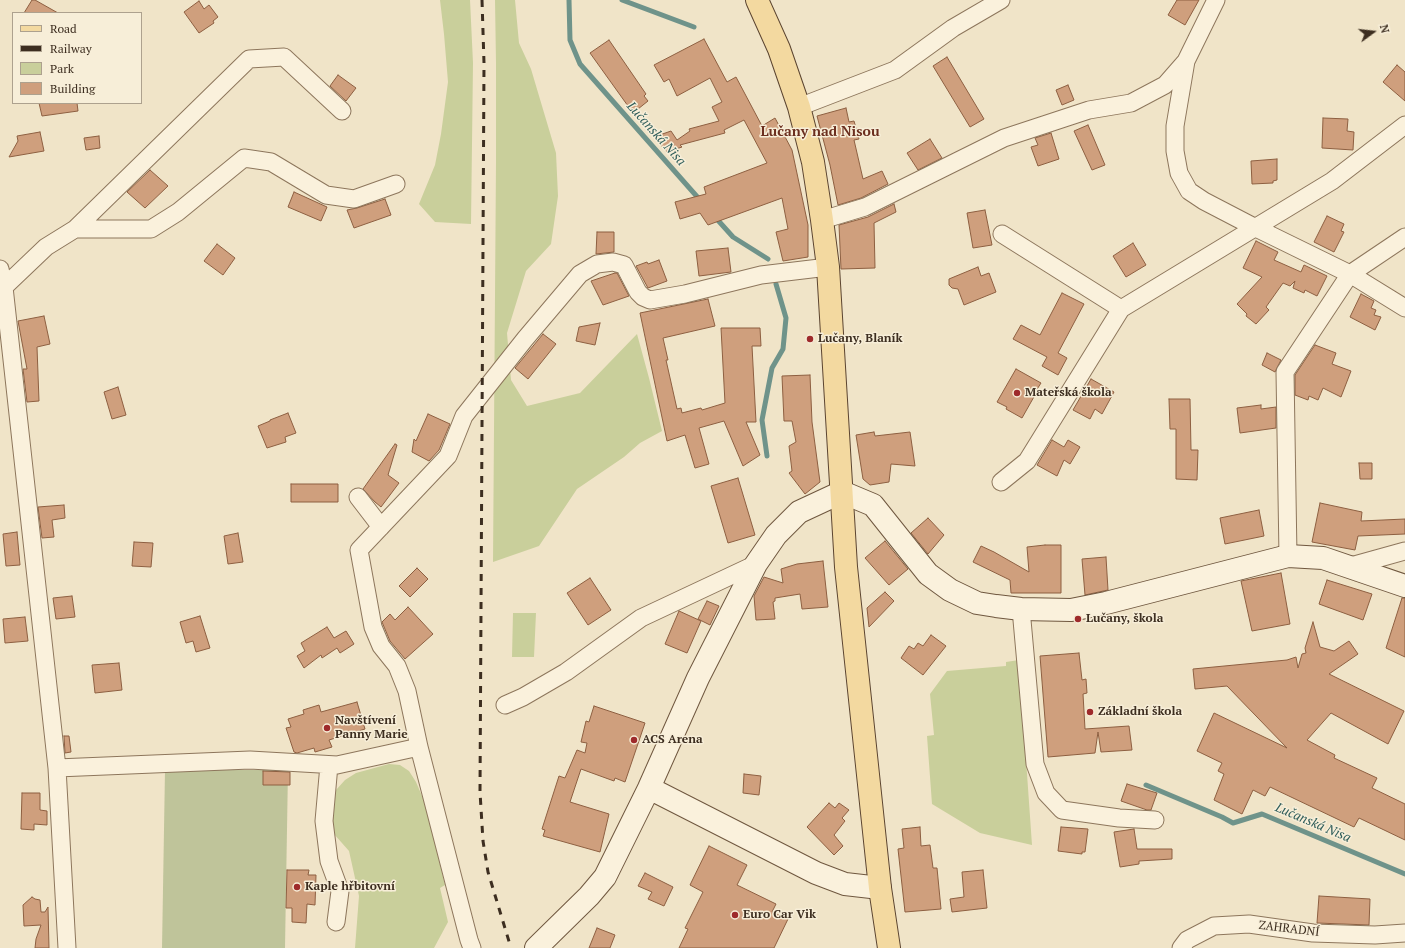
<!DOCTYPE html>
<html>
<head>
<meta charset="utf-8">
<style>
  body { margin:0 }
  #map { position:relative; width:1405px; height:948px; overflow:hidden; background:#f0e4c8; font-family:"PT Serif",serif }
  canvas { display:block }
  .legend { position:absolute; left:12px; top:12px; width:130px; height:92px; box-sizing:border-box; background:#f7eed8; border:1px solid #ada18e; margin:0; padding:5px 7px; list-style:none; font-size:12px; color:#3d2e20 }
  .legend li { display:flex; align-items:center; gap:8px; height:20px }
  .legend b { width:20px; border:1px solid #ada18e }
  .north { position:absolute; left:1353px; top:12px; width:40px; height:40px; -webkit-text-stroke:3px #f7eed8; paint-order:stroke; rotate:75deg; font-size:11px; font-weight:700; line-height:16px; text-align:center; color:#3d2e20 }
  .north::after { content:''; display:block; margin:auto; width:14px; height:18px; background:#3d2e20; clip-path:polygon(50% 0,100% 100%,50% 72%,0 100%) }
</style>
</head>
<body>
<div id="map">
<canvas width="1405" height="948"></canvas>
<ul class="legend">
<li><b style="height:5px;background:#f3d9a0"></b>Road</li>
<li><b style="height:5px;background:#3d2e20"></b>Railway</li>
<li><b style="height:11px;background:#c9cf9b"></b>Park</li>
<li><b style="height:11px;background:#cf9f7d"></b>Building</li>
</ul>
<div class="north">N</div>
</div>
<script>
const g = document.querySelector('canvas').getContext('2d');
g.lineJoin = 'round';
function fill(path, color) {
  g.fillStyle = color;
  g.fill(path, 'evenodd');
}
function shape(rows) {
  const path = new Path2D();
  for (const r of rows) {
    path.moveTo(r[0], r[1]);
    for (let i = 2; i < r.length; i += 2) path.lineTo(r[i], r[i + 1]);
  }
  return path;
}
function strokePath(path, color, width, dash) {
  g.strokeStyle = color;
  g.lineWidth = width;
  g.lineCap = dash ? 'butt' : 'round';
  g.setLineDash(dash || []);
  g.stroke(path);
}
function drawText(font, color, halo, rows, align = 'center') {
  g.font = font + ' "PT Serif",serif';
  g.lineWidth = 3;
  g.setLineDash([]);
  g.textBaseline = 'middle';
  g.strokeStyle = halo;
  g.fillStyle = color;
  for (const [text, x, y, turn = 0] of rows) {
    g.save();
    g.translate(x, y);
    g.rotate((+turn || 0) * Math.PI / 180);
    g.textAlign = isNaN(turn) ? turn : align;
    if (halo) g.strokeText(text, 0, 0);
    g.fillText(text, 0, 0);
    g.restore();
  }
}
fill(shape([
  [440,0,470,0,473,63,471,224,435,222,419,204,435,165,441,134,448,82,444,34],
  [495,0,515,0,519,43,531,69,556,153,558,196,551,244,526,271,507,333,511,380,527,406,580,393,637,334,649,378,662,431,640,443,624,457,577,489,539,546,493,562,496,162,496,63],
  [513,613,536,613,534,657,512,657],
  [1019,660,1032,845,980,833,932,804,927,736,934,735,930,694,947,671,1006,666,1006,662],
  [389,764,400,765,409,771,416,782,425,803,445,885,440,888,448,922,434,948,355,948,359,896,349,851,334,834,331,817,334,796,336,790,345,780,356,773]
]), '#c9cf9b');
fill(shape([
  [165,770,288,770,285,948,162,948]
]), '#bfc49a');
strokePath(shape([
  [569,0,570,40,580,64,700,200],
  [622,0,694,27],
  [715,217,733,237,768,259],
  [767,456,762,420,772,368,783,349,786,318,776,284],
  [1146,785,1222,817,1233,823,1262,814,1405,874]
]), '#6f938a', 5);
const building = shape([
  [32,0,35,0,58,13,24,13,32,0],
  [1177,0,1199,0,1185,25,1168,15,1177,0],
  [199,1,204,9,209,5,218,17,213,21,214,23,199,33,184,12,199,1],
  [704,39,727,82,736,77,762,126,775,118,792,150,808,225,808,257,783,261,776,232,788,229,782,198,708,225,700,213,680,219,675,202,706,194,704,187,767,163,744,120,724,130,725,133,680,145,682,147,667,152,654,137,671,131,677,140,690,131,689,129,719,121,712,107,722,102,710,78,677,96,669,79,664,82,654,65,704,39],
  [609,40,646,94,644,96,648,101,633,113,590,53,609,40],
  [947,57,984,119,970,127,933,66,947,57],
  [1397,65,1405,72,1405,101,1383,82,1397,65],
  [338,75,356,88,346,101,330,86,338,75],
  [1068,85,1074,100,1062,105,1056,90,1068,85],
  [39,103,77,103,78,111,42,116,39,103],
  [846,108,849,122,854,121,859,139,854,140,863,179,882,171,888,184,861,198,838,205,830,165,817,116,846,108],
  [1323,118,1348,119,1347,131,1354,132,1353,150,1322,148,1323,118],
  [1088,125,1105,165,1092,170,1074,131,1088,125],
  [40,132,44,151,9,157,18,141,17,136,40,132],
  [1051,133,1059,159,1038,166,1031,147,1038,145,1035,138,1051,133],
  [99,136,100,148,86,150,84,138,99,136],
  [930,139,942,158,918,170,907,153,930,139],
  [1277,159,1277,180,1273,181,1273,183,1252,184,1251,161,1277,159],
  [150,170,168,186,145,208,127,192,150,170],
  [294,192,327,207,321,221,288,207,294,192],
  [385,199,391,215,354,228,347,210,357,208,385,199],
  [894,204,896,212,874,223,875,268,841,269,839,225,868,217,894,204],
  [985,210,992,245,973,248,967,213,985,210],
  [1327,216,1344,224,1341,231,1344,232,1334,252,1314,242,1327,216],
  [597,232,614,232,614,252,596,254,597,232],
  [1256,241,1278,252,1274,260,1301,272,1304,265,1327,276,1317,296,1305,290,1304,293,1293,288,1295,281,1290,286,1283,283,1266,307,1269,310,1256,324,1246,316,1247,314,1237,304,1262,277,1243,268,1256,241],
  [1133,243,1146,265,1126,277,1113,256,1133,243],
  [217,244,235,258,223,275,204,261,217,244],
  [728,248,731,272,699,276,696,251,728,248],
  [659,260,667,281,648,288,636,266,647,262,648,264,659,260],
  [978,267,981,276,989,273,996,292,964,305,958,289,952,288,949,285,949,279,978,267],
  [615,273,617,273,629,296,603,305,591,281,615,273],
  [1062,293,1084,304,1058,353,1067,358,1058,375,1042,366,1047,357,1013,339,1021,325,1040,335,1062,293],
  [1361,294,1374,301,1371,308,1376,310,1374,315,1381,317,1375,330,1350,317,1361,294],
  [708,299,715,326,663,338,668,360,666,360,677,409,681,408,682,413,701,408,702,410,725,403,721,328,760,328,761,346,752,346,756,422,746,422,760,455,743,466,724,421,699,428,709,464,695,468,685,435,667,441,640,313,708,299],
  [44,316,50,344,37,347,39,401,27,402,23,369,27,369,18,321,44,316],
  [600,323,595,345,576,341,579,327,600,323],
  [543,334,556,344,528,379,515,368,543,334],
  [1315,345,1336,353,1332,364,1351,371,1341,397,1323,388,1318,400,1309,396,1308,400,1295,395,1295,375,1315,345],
  [1267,353,1281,360,1275,372,1262,365,1267,353],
  [1016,369,1041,383,1034,394,1035,395,1022,418,1006,409,1007,407,997,402,1016,369],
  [810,375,812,422,820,482,805,494,789,473,792,471,789,446,796,442,792,421,784,421,782,376,810,375],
  [1091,379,1114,392,1102,414,1095,409,1090,419,1073,410,1091,379],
  [118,387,126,415,112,419,104,392,118,387],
  [1169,399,1190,399,1191,450,1198,450,1197,480,1176,479,1176,429,1170,429,1169,399],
  [1261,405,1261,409,1276,407,1276,428,1240,433,1237,408,1261,405],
  [288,413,296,433,285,437,286,442,267,448,258,426,270,421,270,420,288,413],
  [428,414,450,424,439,450,429,461,412,452,414,439,416,441,428,414],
  [874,432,875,436,910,432,915,466,891,464,889,482,870,485,863,479,856,435,874,432],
  [1052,440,1064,447,1068,440,1080,447,1070,464,1064,460,1057,476,1037,465,1052,440],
  [395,444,397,445,388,475,399,483,381,507,375,502,363,489,395,444],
  [1359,463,1372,463,1372,479,1360,479,1359,463],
  [738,478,755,535,728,543,711,486,738,478],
  [291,484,338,484,338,502,291,502,291,484],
  [1320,503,1362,512,1361,521,1405,519,1405,534,1358,536,1355,550,1312,542,1320,503],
  [64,505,65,518,52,520,54,537,42,538,38,507,64,505],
  [1259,510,1264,536,1225,544,1220,518,1259,510],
  [928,518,944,535,928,554,911,533,928,518],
  [17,532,20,565,6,566,3,534,17,532],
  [238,533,243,562,228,564,224,536,238,533],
  [885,541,908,569,889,585,865,558,885,541],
  [134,542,153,543,151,567,132,566,134,542],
  [1045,545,1061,545,1061,593,1011,593,1010,580,973,562,981,546,994,552,1029,572,1027,547,1045,545],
  [1106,557,1108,590,1085,595,1082,559,1106,557],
  [823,561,828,607,802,609,800,594,775,598,775,601,773,602,775,619,756,620,754,596,764,577,783,583,781,569,797,564,823,561],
  [417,568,428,579,410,597,399,586,417,568],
  [1281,573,1290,624,1252,631,1241,581,1281,573],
  [590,578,611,610,588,625,567,593,590,578],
  [1327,580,1372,594,1363,620,1319,604,1327,580],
  [885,592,894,601,869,627,867,608,885,592],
  [72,596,75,617,56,619,53,598,72,596],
  [1402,598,1405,598,1405,657,1386,648,1402,598],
  [707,601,719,606,710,625,698,619,707,601],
  [408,607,433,634,405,659,390,641,382,622,390,614,395,620,408,607],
  [679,611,701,621,687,653,665,644,679,611],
  [200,616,210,648,196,652,193,641,186,643,180,622,200,616],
  [25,617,28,641,5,643,3,619,25,617],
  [1313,622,1320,647,1334,651,1349,641,1358,654,1329,674,1404,711,1388,744,1331,713,1307,740,1335,755,1334,758,1377,778,1372,788,1405,804,1405,840,1359,818,1354,827,1270,787,1265,796,1253,790,1242,814,1214,800,1224,774,1218,771,1222,763,1197,751,1214,713,1287,748,1227,686,1195,689,1193,669,1287,660,1296,657,1298,668,1302,654,1306,653,1305,648,1313,622],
  [327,627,334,638,346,631,354,644,340,653,337,648,322,658,321,655,304,668,297,656,305,651,301,643,327,627],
  [931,635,946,646,923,675,901,658,909,646,914,649,918,643,923,646,931,635],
  [1079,653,1082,680,1086,679,1087,693,1083,694,1085,729,1129,726,1132,750,1101,752,1098,732,1095,753,1048,757,1040,656,1079,653],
  [119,663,122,690,95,693,92,665,119,663],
  [357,702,365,729,329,740,332,747,315,752,314,748,297,753,294,752,286,728,291,727,288,719,304,714,303,710,319,705,321,712,357,702],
  [594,706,645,723,625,782,615,778,614,781,581,769,570,802,609,814,600,852,543,836,545,830,542,829,559,776,565,778,577,750,585,753,587,743,581,742,586,721,589,722,594,706],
  [64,736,69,736,71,752,65,753,64,736],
  [263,771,290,772,290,785,263,785,263,771],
  [744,774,761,776,759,795,743,793,744,774],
  [1127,784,1157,793,1151,810,1147,810,1121,801,1127,784],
  [22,793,40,793,40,810,47,811,47,825,34,824,34,830,21,829,22,793],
  [829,803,835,808,839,803,849,810,842,818,845,821,834,835,843,846,834,855,807,827,829,803],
  [920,827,921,846,930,845,933,868,937,868,941,909,905,912,898,849,904,848,902,829,920,827],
  [1061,827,1088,829,1085,852,1082,852,1082,854,1058,851,1061,827],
  [1134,829,1137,849,1172,849,1172,859,1139,861,1139,864,1120,867,1114,832,1134,829],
  [709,846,747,865,737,885,776,904,772,912,788,919,774,948,679,948,688,929,685,928,703,892,690,885,709,846],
  [287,870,309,870,308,875,316,875,315,905,307,904,306,923,292,922,292,908,286,908,287,870],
  [983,870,987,908,952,912,950,899,964,897,962,872,983,870],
  [645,873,673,887,664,906,648,899,652,892,638,886,645,873],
  [1319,896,1370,899,1369,925,1317,923,1319,896],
  [32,897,35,899,40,900,41,912,45,912,48,907,49,948,35,948,36,939,41,925,24,926,23,905,32,897],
  [597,928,615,935,610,948,589,948,597,928]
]);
fill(building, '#cf9f7d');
strokePath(building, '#8d5f41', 1);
const street = shape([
  [1186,61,1175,126,1175,151,1179,173,1189,191,1204,201,1254,227,1350,274,1405,308],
  [799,107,895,70,953,28,1001,0],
  [822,220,865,207,1004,138,1089,110,1131,103,1165,85,1186,61,1216,0],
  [75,229,249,59,284,57,342,111],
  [1002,234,1121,309],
  [0,269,4,287,57,768,67,948],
  [4,287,46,247,75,229,151,229,178,212,244,158,271,162,326,195,354,199,396,184],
  [1001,482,1027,461,1121,309,1332,181,1405,125],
  [358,497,381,527],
  [1288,556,1285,372,1350,274,1405,237],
  [1351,566,1405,551],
  [1021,609,1035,764,1046,793,1062,810,1119,818,1155,820],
  [505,705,523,697,566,672,641,618,756,564],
  [329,765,324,821,329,861,340,891,336,922],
  [57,768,250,760,337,765,419,747],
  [472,948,469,940,419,747,407,691,397,666,381,646,373,627,359,550,448,456,464,416,525,339,580,274,597,264,613,262,624,265,638,292,643,297,650,300,685,294,761,275,828,267],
  [1181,948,1187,940,1214,926,1249,924,1313,933,1375,935,1405,933]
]);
const secondary = shape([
  [649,788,816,873,845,884,880,888],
  [536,948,589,896,605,877,649,788,698,678,756,564,776,535,799,512,842,492,873,505,928,574,950,590,977,603,996,606,1021,609,1071,610,1106,603,1288,556,1323,558,1405,586]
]);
const primary = shape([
  [757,0,779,49,799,107,813,162,822,220,828,267,846,567,880,888,889,948]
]);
strokePath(street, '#8d765c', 19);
strokePath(secondary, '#6f573f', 24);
strokePath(primary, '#5b4430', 24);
strokePath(street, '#faf1dc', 17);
strokePath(secondary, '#faf1dc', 22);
strokePath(primary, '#f3d9a0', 22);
strokePath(shape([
  [482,0,484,63,480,792,483,841,488,872,511,948]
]), '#3d2e20', 3, [7, 7]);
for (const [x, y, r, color] of [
  [810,339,4,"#9e2a2b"],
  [1017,393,4,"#9e2a2b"],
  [1078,619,4,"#9e2a2b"],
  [1090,712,4,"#9e2a2b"],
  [327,728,4,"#9e2a2b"],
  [634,740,4,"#9e2a2b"],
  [297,887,4,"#9e2a2b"],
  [735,915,4,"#9e2a2b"]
]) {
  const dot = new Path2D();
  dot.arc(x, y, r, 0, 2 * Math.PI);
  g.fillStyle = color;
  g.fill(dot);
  strokePath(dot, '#f7eed8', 1.5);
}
drawText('bold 12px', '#3d2e20', '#f7eed8', [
  ["Lučany, Blaník",818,339],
  ["Mateřská škola",1025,393],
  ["Lučany, škola",1086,619],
  ["Základní škola",1098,712],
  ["Navštívení",335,721],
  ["Panny Marie",335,735],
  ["ACS Arena",642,740],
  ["Kaple hřbitovní",305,887],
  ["Euro Car Vik",743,915]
], 'left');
drawText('12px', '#3d2e20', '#f7eed8', [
  ["ZAHRADNÍ",1289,929,7]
]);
drawText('italic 13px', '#2f5d5a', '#f7eed8', [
  ["Lučanská Nisa",656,134,48],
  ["Lučanská Nisa",1313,823,23]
]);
drawText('bold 14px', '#6b2e1e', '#f7eed8', [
  ["Lučany nad Nisou",820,132]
]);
</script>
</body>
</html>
